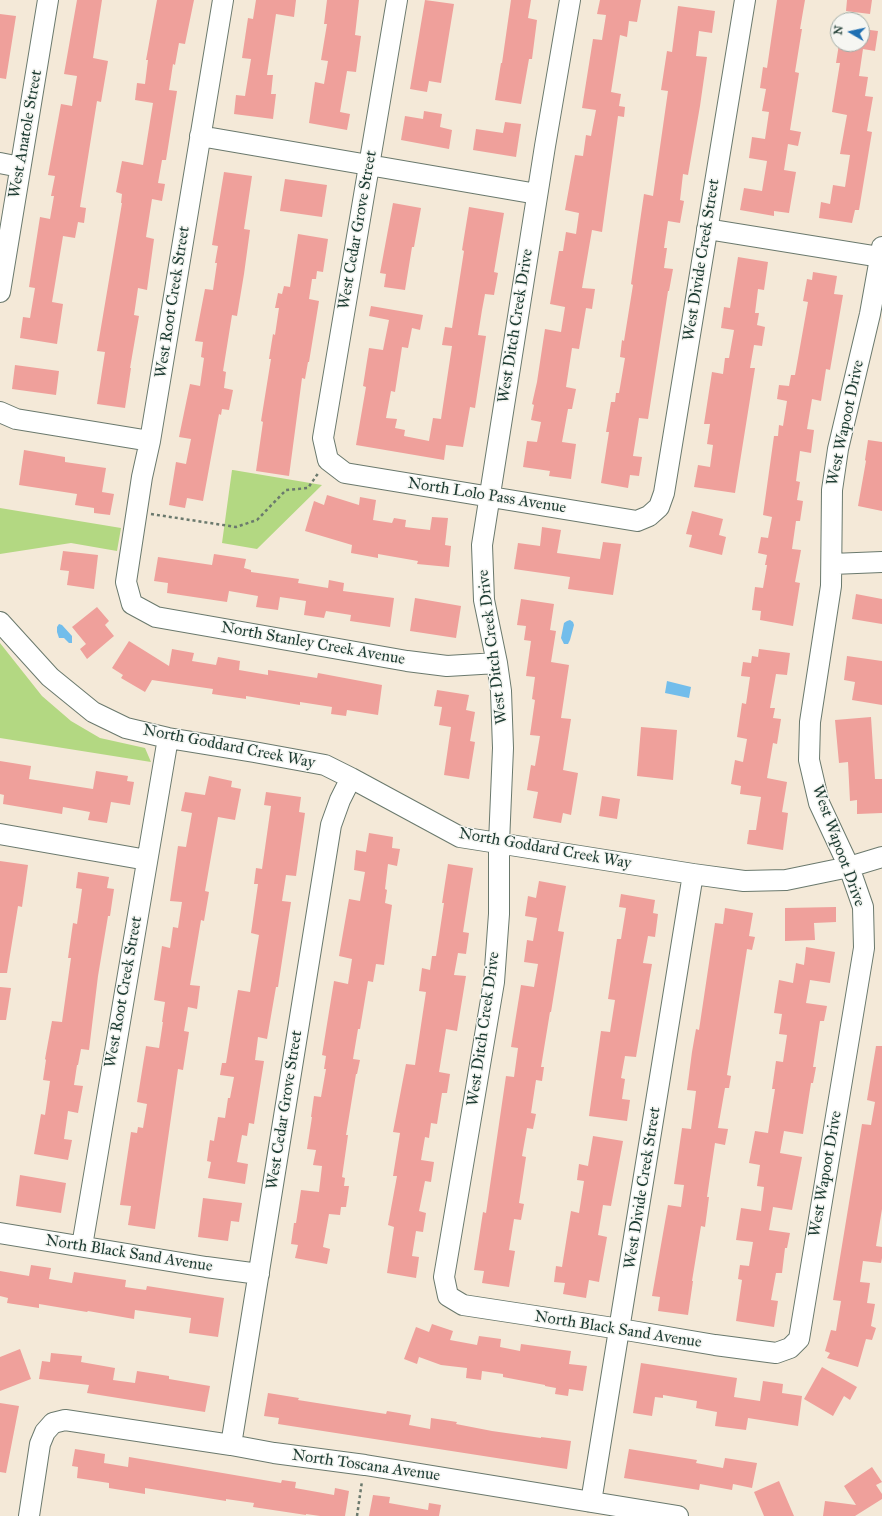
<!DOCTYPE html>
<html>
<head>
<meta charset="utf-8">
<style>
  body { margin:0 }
  #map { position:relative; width:882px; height:1516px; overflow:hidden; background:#f4e9d8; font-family:"IM FELL Great Primer",serif }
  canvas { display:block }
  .north { position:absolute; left:830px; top:12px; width:40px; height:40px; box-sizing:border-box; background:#f6f6f2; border:1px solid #a0aca6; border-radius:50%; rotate:279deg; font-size:11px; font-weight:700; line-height:16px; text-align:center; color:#1f3d34 }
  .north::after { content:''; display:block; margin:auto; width:14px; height:18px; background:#1f6fb2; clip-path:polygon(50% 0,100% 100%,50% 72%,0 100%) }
</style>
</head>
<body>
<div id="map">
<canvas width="882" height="1516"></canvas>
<div class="north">N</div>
</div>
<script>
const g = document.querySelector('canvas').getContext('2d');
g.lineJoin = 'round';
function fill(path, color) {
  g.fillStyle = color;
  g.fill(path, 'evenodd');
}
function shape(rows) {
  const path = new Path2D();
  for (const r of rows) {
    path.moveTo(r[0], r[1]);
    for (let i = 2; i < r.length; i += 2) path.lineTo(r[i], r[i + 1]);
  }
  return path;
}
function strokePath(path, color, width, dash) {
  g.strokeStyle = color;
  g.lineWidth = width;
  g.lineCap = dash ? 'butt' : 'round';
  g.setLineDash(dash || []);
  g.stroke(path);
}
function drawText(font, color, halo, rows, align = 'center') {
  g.font = font + ' "IM FELL Great Primer",serif';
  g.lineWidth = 3;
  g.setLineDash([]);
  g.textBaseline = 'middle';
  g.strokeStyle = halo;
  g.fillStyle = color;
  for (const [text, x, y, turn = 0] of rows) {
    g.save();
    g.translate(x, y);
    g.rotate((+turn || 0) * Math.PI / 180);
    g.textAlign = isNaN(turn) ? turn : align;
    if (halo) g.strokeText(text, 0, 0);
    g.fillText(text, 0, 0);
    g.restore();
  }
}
fill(shape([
  [232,470,233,470,322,485,257,549,222,543],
  [0,508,121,528,117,551,71,543,0,554],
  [0,643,42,696,71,721,100,738,145,748,151,762,0,738]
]), '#b3d882');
fill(shape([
  [570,620,573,622,574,625,570,640,568,644,564,644,561,638,564,623,567,621],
  [59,624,62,625,72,636,72,643,69,643,64,638,59,638,57,632,57,627],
  [667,681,691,687,689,698,665,693]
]), '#72bdeb');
fill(shape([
  [77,0,102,0,93,58,108,61,101,102,97,101,80,207,86,208,84,223,78,222,75,238,63,236,52,302,63,304,57,344,20,338,23,317,30,318,35,288,29,287,40,217,50,219,54,196,51,196,55,176,48,175,61,104,72,106,77,76,64,74],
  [157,0,194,0,185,44,179,43,175,65,173,64,169,90,177,91,166,160,162,160,158,183,165,184,162,201,152,199,146,237,154,239,147,290,138,288,134,315,139,316,130,368,131,368,125,408,97,404,105,352,97,351,122,203,121,203,122,194,116,192,122,161,143,165,153,103,135,100,137,83,145,84,148,60,146,60],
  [256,0,296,0,294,17,276,14,267,75,273,75,271,94,276,94,273,119,234,114,236,95,245,96,251,59,242,58,248,18,253,19],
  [327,0,359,0,355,35,361,36,356,72,347,71,340,112,350,114,347,130,309,123,315,82,324,84,328,61,321,60,327,24,324,24],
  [425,0,454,4,441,83,429,81,427,92,410,89],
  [511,0,531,0,528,18,537,20,532,59,529,59,521,104,495,100,501,63,502,63],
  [600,0,641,0,637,22,629,21,627,37,620,35,611,92,621,94,619,106,625,107,624,117,618,116,602,232,592,230,582,288,595,289,592,309,586,308,579,349,572,348,566,387,576,389,572,409,568,409,562,442,576,444,571,479,549,476,550,471,523,467,527,441,537,442,541,422,531,420,534,405,532,404,537,382,545,329,561,332,565,307,550,304,559,251,563,251,566,232,576,234,579,213,565,210,575,155,583,156,586,135,591,136,596,110,582,108,593,39,602,40,606,15,597,14],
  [777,0,805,0,800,29,802,29,795,72,799,73,790,130,801,132,798,146,788,144,784,170,796,172,789,213,774,211,774,216,740,210,744,188,762,191,767,161,749,158,752,137,765,139,769,112,762,111,766,89,760,88,763,67,767,68],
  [847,0,872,0,870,14,846,11],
  [678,6,715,11,712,33,699,31,696,56,707,57,700,106,688,175,683,174,680,200,684,201,680,223,668,221,664,248,667,248,664,268,673,269,669,291,668,291,648,419,639,418,633,456,642,457,639,476,630,475,628,488,601,483,609,432,606,432,611,402,615,402,616,393,619,393,625,358,620,357,622,340,624,341,633,285,631,284,638,235,644,194,653,196,668,91,661,90,667,51,672,52],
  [0,14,16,16,6,79,0,78],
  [862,29,878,31,875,51,863,49,859,76,868,77,865,96,873,97,867,131,872,132,859,210,855,210,852,223,819,218,821,202,830,204,833,185,845,187,850,155,840,154,847,115,832,112,840,63,836,63,839,44,862,44],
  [424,111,442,114,440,127,452,130,449,149,401,140,405,116,423,119],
  [505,122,521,124,516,157,473,150,476,129,503,133],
  [224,172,252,176,244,229,250,230,244,274,237,316,232,315,223,371,226,372,224,388,233,390,229,410,222,409,221,415,219,414,203,501,187,498,185,508,169,505,176,462,186,464,191,439,179,437,190,384,200,386,204,358,201,357,203,342,195,341,205,289,213,290,217,263,215,263,218,246,212,245],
  [285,179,327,185,322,217,280,211],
  [393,203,421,208,414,247,412,247,405,290,384,287,386,274,380,273],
  [469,207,504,213,494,272,498,273,494,295,485,294,482,310,478,335,486,336,475,408,470,407,463,447,446,445,444,460,356,445,366,387,363,386,369,348,383,350,389,320,369,316,371,306,423,315,420,330,412,328,408,348,402,347,395,392,391,391,386,418,397,419,395,428,405,430,404,436,429,441,433,418,441,419,452,346,442,345,445,327,452,328,464,251,462,250],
  [298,234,328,239,323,272,317,271,316,279,312,279,309,299,319,301,309,362,308,362,305,379,302,378,289,476,256,471,263,422,261,421,271,359,269,359,273,334,275,335,279,308,275,308,278,293,282,294,284,286,290,287],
  [738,257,768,262,764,290,758,289,755,313,759,313,757,325,765,327,762,346,754,345,750,368,755,368,735,493,694,487,698,465,710,467,713,445,707,444,710,424,704,424,712,372,723,374,725,358,729,358,734,330,721,328,724,307,730,308],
  [813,272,837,276,834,294,843,295,830,370,826,369,821,401,812,399,807,429,814,430,811,453,800,451,796,481,800,482,797,500,803,501,800,521,796,521,792,549,801,550,795,582,800,583,793,626,760,620,761,611,752,610,755,587,763,588,767,565,765,565,767,555,758,553,761,537,768,538,772,517,763,515,774,436,778,436,779,425,783,426,787,401,777,399,779,385,789,386,791,375,795,375,808,302,803,301,807,279,812,280],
  [15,365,59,371,56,395,12,389],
  [868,440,882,442,882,511,858,506,866,461,865,460],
  [24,450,65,457,65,462,106,468,102,492,114,494,110,515,94,513,94,508,75,505,77,494,19,485],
  [327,495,359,505,360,497,376,500,373,520,392,523,394,518,406,520,405,527,430,530,432,517,448,518,445,545,451,546,449,567,417,564,418,561,378,554,378,558,351,553,352,545,305,531,314,501,324,505],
  [692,511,723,519,719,535,726,537,722,555,689,547,692,535,686,534],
  [542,527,561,530,557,553,600,559,603,542,621,544,613,595,568,589,570,577,514,569,518,543,540,546],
  [63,551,98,555,94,589,67,585,69,571,60,570],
  [214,554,246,559,244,568,251,570,251,572,299,579,298,583,328,588,329,580,344,583,343,591,394,598,390,627,350,621,351,615,326,611,324,618,304,615,306,601,280,597,278,610,256,607,258,596,229,591,227,602,167,593,168,583,154,581,158,557,212,565],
  [856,594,882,599,882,624,852,619],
  [415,598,461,606,456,638,410,631],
  [521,599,554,604,550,630,556,631,551,662,569,665,561,718,571,719,563,770,578,773,571,815,563,813,561,823,533,818,538,792,527,790,531,765,535,766,540,736,530,735,535,700,532,699,535,677,526,676,531,641,524,640,526,626,517,625],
  [97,607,109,621,105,625,114,636,87,659,80,649,86,644,72,627],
  [129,641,169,666,172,649,194,653,192,661,216,665,218,657,240,661,239,670,268,675,268,670,317,678,318,673,382,685,378,715,347,710,346,716,331,714,332,707,300,702,300,705,246,696,246,699,212,694,213,689,152,680,145,692,121,678,123,675,112,668],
  [759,649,790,653,787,675,776,674,770,708,775,708,773,718,781,719,777,744,773,743,767,778,787,782,782,812,788,813,783,850,747,844,749,830,756,830,761,797,740,794,741,786,731,784,735,760,743,762,747,739,737,737,742,703,746,704,750,677,741,676,743,662,751,663,752,656,758,657],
  [847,656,882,661,882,705,852,700,855,682,844,680],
  [437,690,469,695,466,710,475,712,470,741,475,742,469,779,444,775,451,727,439,725,442,707,434,706],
  [871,717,875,779,882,779,882,813,857,814,857,800,850,801,848,762,839,763,835,720],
  [641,727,677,730,673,780,637,776],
  [0,761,31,766,29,779,93,789,96,771,128,776,127,781,134,782,130,805,111,802,107,823,88,820,90,812,63,807,62,814,3,804,4,795,0,794],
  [209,776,232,781,231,787,241,789,235,820,218,817,205,891,209,892,204,921,201,920,190,985,200,986,197,1009,188,1007,184,1031,189,1032,183,1070,178,1069,155,1229,128,1225,131,1206,120,1205,131,1132,137,1133,138,1127,143,1128,147,1104,137,1102,146,1046,159,1048,163,1022,162,1022,165,1002,154,1000,162,946,170,948,173,927,178,928,182,902,170,901,178,846,186,847,192,813,181,811,185,792,205,795],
  [266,792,301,797,299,812,305,813,296,876,286,875,282,901,291,902,278,987,276,987,267,1039,258,1037,255,1060,264,1061,254,1124,249,1123,247,1136,242,1135,237,1162,248,1164,245,1184,208,1178,211,1162,207,1161,210,1140,214,1141,218,1117,225,1118,228,1098,230,1098,234,1077,220,1075,222,1063,226,1063,238,990,250,992,259,935,251,933,258,884,254,884,256,868,262,869,271,806,264,805],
  [602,796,620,799,617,819,599,816],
  [369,833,393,837,392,848,400,849,397,866,388,864,385,889,387,890,385,903,392,905,384,965,376,964,373,982,368,981,360,1029,358,1029,353,1059,360,1060,357,1074,356,1074,346,1135,348,1135,342,1177,345,1178,344,1186,349,1186,346,1207,341,1207,340,1215,329,1214,323,1247,330,1249,327,1264,295,1258,298,1245,291,1244,294,1223,296,1223,301,1190,319,1192,322,1166,313,1165,316,1150,307,1149,312,1117,311,1117,314,1096,321,1097,326,1069,324,1069,326,1056,322,1055,334,981,348,984,352,959,339,956,349,899,360,901,365,872,354,870,356,850,366,852],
  [0,861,28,865,22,907,18,906,7,973,0,973],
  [448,864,473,868,463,932,469,933,466,954,458,953,454,975,466,976,457,1031,446,1029,439,1072,450,1074,447,1093,442,1093,437,1124,431,1123,429,1138,425,1137,421,1160,434,1162,431,1182,425,1181,419,1211,426,1213,423,1232,416,1231,412,1256,419,1257,416,1278,387,1273,394,1227,388,1225,397,1176,393,1176,400,1133,393,1132,406,1064,415,1065,426,992,419,991,422,968,430,970,432,956,436,956,444,903,442,903],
  [78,872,109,877,107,888,114,889,110,916,108,916,98,976,89,1050,81,1049,78,1065,77,1065,74,1085,83,1086,78,1113,68,1111,64,1139,72,1140,68,1160,34,1154,41,1114,45,1115,50,1081,43,1080,46,1060,45,1059,52,1021,62,1022,71,958,68,958,73,923,77,924,82,889,76,888],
  [539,881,566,886,558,931,564,932,551,1012,550,1012,541,1067,544,1067,542,1081,536,1080,531,1113,536,1114,533,1129,527,1128,522,1156,526,1157,519,1203,524,1204,521,1220,514,1219,509,1250,515,1251,509,1287,482,1283,484,1271,474,1270,483,1212,486,1213,506,1076,514,1077,518,1048,511,1047,521,985,534,987,538,964,524,962,527,940,533,941,537,918,525,916,528,896,536,898],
  [621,894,655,900,653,913,658,914,655,937,648,936,643,963,652,964,636,1057,625,1056,621,1078,625,1079,622,1099,630,1100,627,1121,589,1116,601,1031,610,1032,615,1000,608,999,617,939,621,939,626,908,619,907],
  [836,907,836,922,814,923,815,940,785,941,785,908],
  [725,908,753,913,749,936,755,937,752,950,747,949,727,1075,731,1076,729,1088,725,1088,718,1128,728,1129,725,1145,715,1143,707,1197,709,1197,705,1227,701,1226,692,1281,693,1281,688,1315,658,1311,660,1297,652,1296,668,1205,681,1207,684,1185,674,1184,682,1128,691,1129,694,1107,696,1091,687,1090,692,1052,696,1029,699,1030,715,923,723,924],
  [806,947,835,952,830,983,810,980,806,1003,827,1006,824,1021,820,1021,813,1067,816,1067,813,1083,811,1083,803,1134,784,1131,780,1153,802,1157,792,1210,773,1207,769,1230,790,1233,787,1248,785,1248,782,1273,776,1273,771,1300,778,1301,774,1327,736,1321,742,1280,738,1279,740,1265,749,1266,753,1242,736,1240,741,1208,761,1211,764,1187,757,1186,760,1165,749,1163,755,1131,768,1133,775,1089,772,1089,776,1061,783,1062,787,1035,779,1034,782,1014,774,1013,779,980,793,983,796,963,804,965],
  [0,987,11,988,6,1020,0,1020],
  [876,1046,882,1046,882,1209,876,1246,882,1247,882,1258,881,1263,863,1261,860,1282,870,1283,867,1303,875,1304,871,1326,876,1328,872,1340,866,1339,858,1367,827,1358,830,1353,825,1351,831,1330,836,1331,841,1301,833,1300,862,1124,871,1125,875,1102,867,1100],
  [593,1136,623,1141,611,1206,603,1205,598,1235,607,1237,599,1282,589,1280,586,1298,563,1294,565,1283,554,1282,556,1266,562,1267,571,1211,579,1213,584,1181,577,1180,579,1164,588,1166],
  [20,1175,66,1183,61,1213,16,1206],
  [203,1198,242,1203,239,1222,231,1221,228,1241,198,1237],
  [31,1265,51,1268,49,1279,72,1283,74,1272,126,1280,125,1287,146,1290,147,1286,224,1298,218,1337,189,1333,191,1318,135,1310,134,1319,88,1311,87,1312,39,1304,39,1308,7,1303,8,1298,0,1296,0,1271,29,1276],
  [432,1324,453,1331,450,1340,477,1345,479,1336,501,1339,500,1347,520,1351,521,1344,571,1351,569,1364,587,1366,583,1391,569,1389,568,1396,555,1394,556,1388,545,1386,545,1385,503,1377,503,1374,482,1371,481,1380,466,1378,467,1368,441,1365,419,1357,417,1364,404,1359,416,1327,429,1332],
  [20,1349,31,1379,0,1391,0,1357],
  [51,1353,82,1356,81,1362,115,1368,113,1380,135,1383,137,1371,169,1376,169,1379,210,1386,205,1412,87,1393,89,1385,39,1379,42,1361,50,1362],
  [641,1363,737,1378,734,1397,760,1401,763,1381,783,1384,782,1393,802,1396,798,1426,748,1418,746,1430,715,1426,717,1412,696,1408,697,1401,663,1395,663,1398,655,1397,652,1416,633,1413],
  [822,1367,857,1387,850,1400,844,1396,833,1416,804,1399],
  [268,1393,299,1398,298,1400,386,1414,387,1411,411,1415,409,1425,430,1429,431,1418,457,1422,456,1424,492,1431,541,1438,541,1437,571,1441,567,1469,278,1424,279,1418,264,1416],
  [0,1403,19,1406,6,1473,0,1472],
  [75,1449,105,1454,104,1463,128,1467,129,1457,281,1483,282,1480,296,1482,295,1488,334,1495,335,1488,349,1491,345,1516,320,1516,306,1514,306,1515,253,1507,254,1503,226,1499,226,1501,145,1488,145,1494,109,1488,109,1483,77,1478,78,1467,72,1466],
  [629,1449,697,1460,696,1463,723,1468,725,1458,757,1463,752,1488,733,1484,732,1490,700,1484,699,1490,624,1478],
  [872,1467,882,1482,876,1485,882,1494,882,1499,855,1516,823,1516,825,1501,856,1505,844,1486],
  [779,1481,794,1516,764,1516,754,1492],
  [373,1495,390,1497,389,1503,428,1510,429,1503,441,1505,439,1516,369,1516]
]), '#efa09b');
const minor = shape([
  [223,0,150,441,142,477,126,582,132,604,156,617,407,661,447,666,497,663],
  [397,0,323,438,328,460,345,473,637,521,649,516,659,507,664,493,745,0],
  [570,0,545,146,482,545,484,600,497,663,501,691,503,748,499,843,499,914,494,982,444,1277,448,1296,463,1305,620,1329,715,1345,776,1353,790,1348,799,1339,864,948,863,907,849,867,819,803,809,760,810,722,831,586,832,490,838,449,870,314,882,247],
  [200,136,537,194],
  [0,163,20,167],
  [707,229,880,257],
  [0,292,48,0],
  [0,412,16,419,150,441],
  [832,564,882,562],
  [0,622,50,677,93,712,126,728,168,738,254,752,325,765,351,778,460,837,693,874,744,881,786,880,849,867,882,857],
  [0,834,147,860],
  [0,1233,206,1267,259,1274],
  [82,1246,168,738],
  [231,1445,331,825,340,800,351,778],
  [591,1502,693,874],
  [29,1516,40,1444,45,1432,53,1423,65,1420,231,1445,274,1453,365,1465,678,1516]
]);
strokePath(minor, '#6a796d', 22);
strokePath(shape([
  [151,514,236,527,257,520,286,490,308,488,319,472],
  [357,1516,362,1481]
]), '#6a796d', 2.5, [3, 3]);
strokePath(minor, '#fff', 20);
drawText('16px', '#1f3d34', '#f6f6f2', [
  ["West Anatole Street",26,134,-80],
  ["West Cedar Grove Street",358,230,-80],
  ["West Divide Creek Street",702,260,-81],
  ["West Root Creek Street",173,302,-81],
  ["West Ditch Creek Drive",516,326,-81],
  ["West Wapoot Drive",846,423,-78],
  ["North Lolo Pass Avenue",487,496,9],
  ["North Stanley Creek Avenue",313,644,10],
  ["West Ditch Creek Drive",493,647,-97],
  ["North Goddard Creek Way",229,747,11],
  ["West Wapoot Drive",838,846,70],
  ["North Goddard Creek Way",545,849,10],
  ["West Root Creek Street",124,992,-80],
  ["West Ditch Creek Drive",484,1029,-82],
  ["West Cedar Grove Street",285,1110,-81],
  ["West Wapoot Drive",826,1174,-80],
  ["West Divide Creek Street",643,1188,-81],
  ["North Black Sand Avenue",129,1254,9],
  ["North Black Sand Avenue",618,1330,9],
  ["North Toscana Avenue",366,1466,8]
]);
</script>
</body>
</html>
